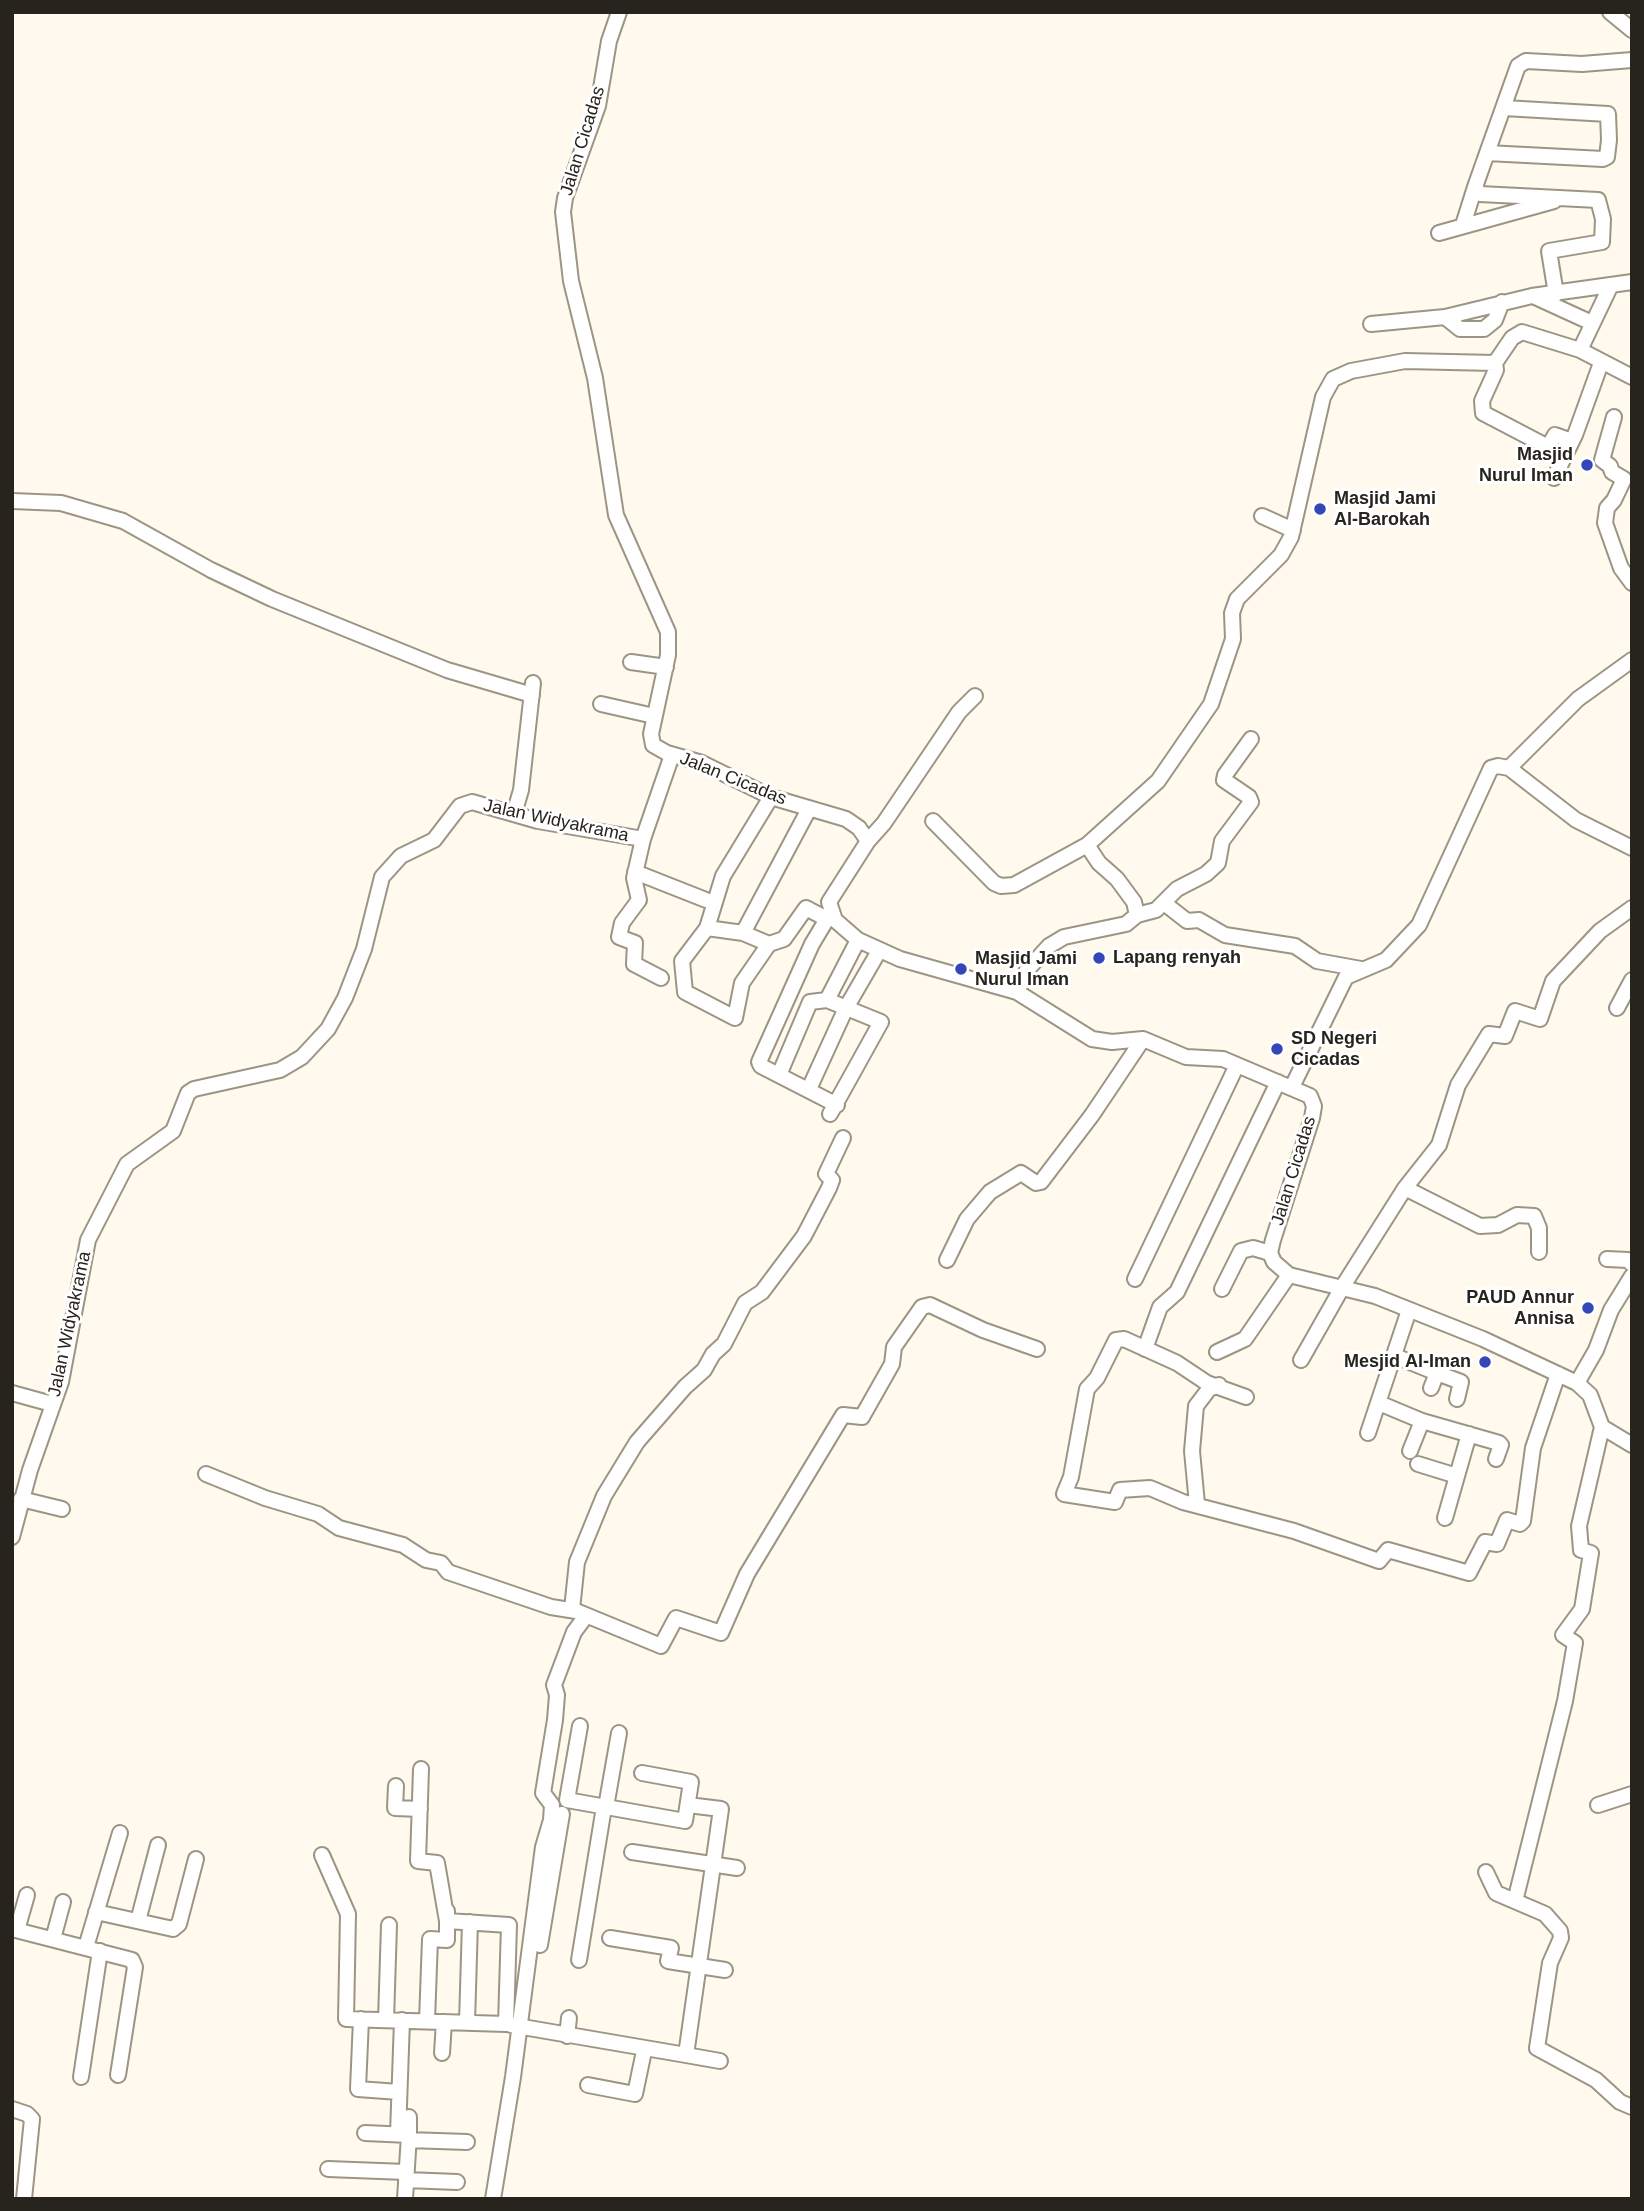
<!DOCTYPE html>
<html>
<head>
<meta charset="utf-8">
<style>
  body { margin:0 }
  #map { position:relative; width:1644px; height:2211px; overflow:hidden; background:#fff9ee; font-family:Helvetica,sans-serif }
  canvas { display:block }
  .frame { position:absolute; inset:0; border:14px solid #27231d; pointer-events:none }
</style>
</head>
<body>
<div id="map">
<canvas width="1644" height="2211"></canvas>
<div class="frame"></div>
</div>
<script>
const g = document.querySelector('canvas').getContext('2d');
g.lineJoin = 'round';
function shape(rows) {
  const path = new Path2D();
  for (const r of rows) {
    path.moveTo(r[0], r[1]);
    for (let i = 2; i < r.length; i += 2) path.lineTo(r[i], r[i + 1]);
  }
  return path;
}
function strokePath(path, color, width, dash) {
  g.strokeStyle = color;
  g.lineWidth = width;
  g.lineCap = dash ? 'butt' : 'round';
  g.setLineDash(dash || []);
  g.stroke(path);
}
function drawText(font, color, halo, rows, align = 'center') {
  g.font = font + ' Helvetica,sans-serif';
  g.lineWidth = 6;
  g.setLineDash([]);
  g.textBaseline = 'middle';
  g.strokeStyle = halo;
  g.fillStyle = color;
  for (const [text, x, y, turn = 0] of rows) {
    g.save();
    g.translate(x, y);
    g.rotate((+turn || 0) * Math.PI / 180);
    g.textAlign = isNaN(turn) ? turn : align;
    if (halo) g.strokeText(text, 0, 0);
    g.fillText(text, 0, 0);
    g.restore();
  }
}
const minor = shape([
  [619,12,609,41,598,106,565,198,563,212,571,281,595,378,616,515,668,632,668,655,651,734,653,745,667,753,702,763,771,797,846,819,859,828,868,841,829,902,835,920,858,940,900,959,1017,992,1092,1039,1112,1042,1143,1039,1186,1057,1223,1059,1310,1096,1314,1106,1312,1118,1273,1240,1270,1253,1274,1262,1289,1275,1375,1296,1483,1339,1577,1383,1590,1395,1602,1427,1632,1445],
  [1610,12,1632,30],
  [1504,108,1608,114,1609,140,1607,157,1603,159,1487,153,1518,66,1526,61,1582,64,1632,60],
  [1475,187,1487,153],
  [1463,225,1475,187,1480,194,1598,200,1603,219,1602,242,1549,251,1556,294],
  [1439,233,1554,201],
  [1533,296,1592,323],
  [1445,317,1460,329,1484,329,1495,320,1502,302],
  [1371,324,1445,317,1532,296,1632,282],
  [1580,350,1611,285],
  [1495,363,1496,370,1482,401,1483,413,1548,447,1555,435,1572,441],
  [1614,417,1602,460,1610,466,1612,472,1624,479,1614,500,1607,508,1605,523,1621,568,1632,583],
  [1554,478,1575,435,1601,363],
  [12,501,61,503,123,521,211,570,272,599,447,670,532,695],
  [1262,516,1293,530],
  [631,662,666,667],
  [601,704,654,716],
  [1509,768,1578,699,1632,660],
  [771,797,723,876,707,928,682,961,685,992,735,1018,742,983,769,944,784,939,806,908,827,919],
  [514,814,521,790,533,683],
  [933,821,994,883,1001,886,1014,885,1087,845],
  [643,839,634,878,639,900,622,923,619,937,635,943,634,964,661,978],
  [868,841,884,823,959,712,975,696],
  [635,872,706,900],
  [1164,903,1187,921,1199,920,1225,935,1295,946,1317,961,1361,969],
  [830,914,812,944,759,1062,761,1066,837,1105],
  [1137,915,1156,910,1177,889,1206,874,1218,863,1222,841,1251,802,1249,797,1224,780,1225,775,1251,739],
  [707,928,743,933,769,944],
  [743,933,809,809],
  [1017,992,1027,970,1049,946,1064,937,1126,924,1137,915,1134,902,1117,879,1099,863,1087,845,1158,781,1211,704,1233,639,1232,613,1237,599,1281,555,1291,537,1323,397,1333,379,1351,371,1405,361,1495,363,1512,338,1522,332,1580,350,1632,377],
  [827,1000,858,940],
  [1617,1008,1632,980],
  [779,1075,810,1002,827,1000,881,1022,830,1114],
  [1292,1087,1346,977,1386,960,1419,925,1491,768,1498,766,1509,768,1576,820,1632,848],
  [809,1089,846,1008,879,951],
  [1405,1188,1480,1226,1498,1225,1517,1215,1534,1216,1539,1228,1539,1252],
  [1607,1259,1628,1260,1632,1264],
  [947,1260,967,1219,990,1192,1021,1173,1036,1183,1041,1182,1092,1115,1143,1039],
  [1135,1279,1237,1065],
  [1222,1289,1241,1251,1253,1248,1270,1253],
  [1145,1349,1160,1307,1177,1292,1278,1082],
  [1217,1352,1245,1339,1289,1275],
  [1395,1356,1437,1373,1431,1388],
  [1301,1360,1343,1286,1405,1188,1439,1145,1458,1085,1489,1034,1505,1036,1515,1011,1540,1019,1553,981,1600,931,1632,908],
  [1437,1373,1461,1382,1457,1399],
  [1577,1383,1596,1350,1611,1310,1632,1276],
  [12,1393,52,1404],
  [1246,1397,1207,1383,1177,1363,1124,1339,1116,1340,1097,1378,1087,1389,1071,1477,1064,1494,1115,1502,1120,1490,1150,1488,1183,1502,1294,1531,1379,1561,1388,1550,1469,1573,1485,1542,1497,1544,1507,1520,1520,1524,1523,1521,1533,1448,1558,1374],
  [1379,1403,1422,1421,1499,1443,1501,1445,1496,1459],
  [1368,1433,1409,1310],
  [1410,1451,1422,1421],
  [1418,1464,1457,1476],
  [206,1474,265,1498,318,1514,339,1528,403,1545,426,1560,441,1563,448,1572,551,1607,576,1611,661,1646,676,1618,721,1633,747,1574,843,1415,862,1417,892,1364,894,1347,922,1307,930,1305,983,1330,1037,1349],
  [21,1499,62,1509],
  [1197,1504,1192,1451,1196,1406,1209,1389,1219,1385],
  [1445,1518,1469,1434],
  [12,1537,30,1470,61,1382,88,1240,127,1164,173,1131,188,1093,194,1089,280,1070,302,1057,328,1029,345,998,364,949,382,877,401,856,434,840,460,806,472,802,538,821,643,839,672,755],
  [572,1609,577,1562,604,1496,637,1442,685,1387,704,1370,713,1354,724,1344,745,1303,762,1292,804,1236,829,1188,832,1180,826,1174,843,1138],
  [580,1726,567,1800,685,1821,691,1782,642,1773],
  [396,1786,395,1808,420,1809],
  [1598,1805,1632,1794],
  [606,1807,619,1733],
  [632,1852,737,1868],
  [322,1855,348,1914,346,2019,506,2024,509,1925,447,1921,437,1863,418,1861,421,1769],
  [1486,1872,1496,1893,1545,1914,1560,1931,1561,1938,1550,1963,1537,2048,1596,2080,1620,2102,1632,2107],
  [1515,1901,1565,1701,1575,1643,1563,1635,1582,1609,1591,1553,1581,1550,1579,1526,1602,1427],
  [96,1912,173,1929,179,1924,196,1859],
  [138,1921,158,1845],
  [12,1929,132,1960,135,1967,118,2075],
  [17,1930,27,1895],
  [610,1938,671,1948,668,1961,725,1970],
  [53,1939,63,1902],
  [540,1945,562,1814],
  [86,1947,120,1833],
  [579,1960,604,1807],
  [361,2019,358,2089,399,2092],
  [386,2020,389,1925],
  [427,2021,430,1939,447,1940,447,1911],
  [467,2023,470,1922],
  [511,2025,686,2055,721,1809,688,1805],
  [567,2036,569,2018],
  [442,2053,444,2022],
  [686,2055,720,2061],
  [81,2077,100,1951],
  [588,2085,635,2094,644,2051],
  [12,2109,27,2114,32,2119,24,2199],
  [365,2133,409,2135,405,2199],
  [398,2134,402,2020],
  [409,2135,409,2117],
  [408,2140,467,2142],
  [328,2169,406,2172],
  [406,2180,457,2182],
  [493,2199,513,2077,543,1847,551,1820,552,1805,543,1793,555,1720,557,1695,554,1685,574,1632,586,1616]
]);
strokePath(minor, '#9d9584', 18);
strokePath(minor, '#fff', 14);
for (const [x, y, r, color] of [
  [1587,465,7,"#3546b8"],
  [1320,509,7,"#3546b8"],
  [1099,958,7,"#3546b8"],
  [961,969,7,"#3546b8"],
  [1277,1049,7,"#3546b8"],
  [1588,1308,7,"#3546b8"],
  [1485,1362,7,"#3546b8"]
]) {
  const dot = new Path2D();
  dot.arc(x, y, r, 0, 2 * Math.PI);
  g.fillStyle = color;
  g.fill(dot);
  strokePath(dot, '#fff', 2.5);
}
drawText('18px', '#27231d', '#fff', [
  ["Jalan Cicadas",583,141,-73],
  ["Jalan Cicadas",733,779,22],
  ["Jalan Widyakrama",556,821,12],
  ["Jalan Cicadas",1294,1171,-73],
  ["Jalan Widyakrama",70,1324,-78]
]);
drawText('bold 18px', '#27231d', '#fff', [
  ["Masjid",1573,455,"right"],
  ["Nurul Iman",1573,476,"right"],
  ["Masjid Jami",1334,499],
  ["Al-Barokah",1334,520],
  ["Lapang renyah",1113,958],
  ["Masjid Jami",975,959],
  ["Nurul Iman",975,980],
  ["SD Negeri",1291,1039],
  ["Cicadas",1291,1060],
  ["PAUD Annur",1574,1298,"right"],
  ["Annisa",1574,1319,"right"],
  ["Mesjid Al-Iman",1471,1362,"right"]
], 'left');
</script>
</body>
</html>
